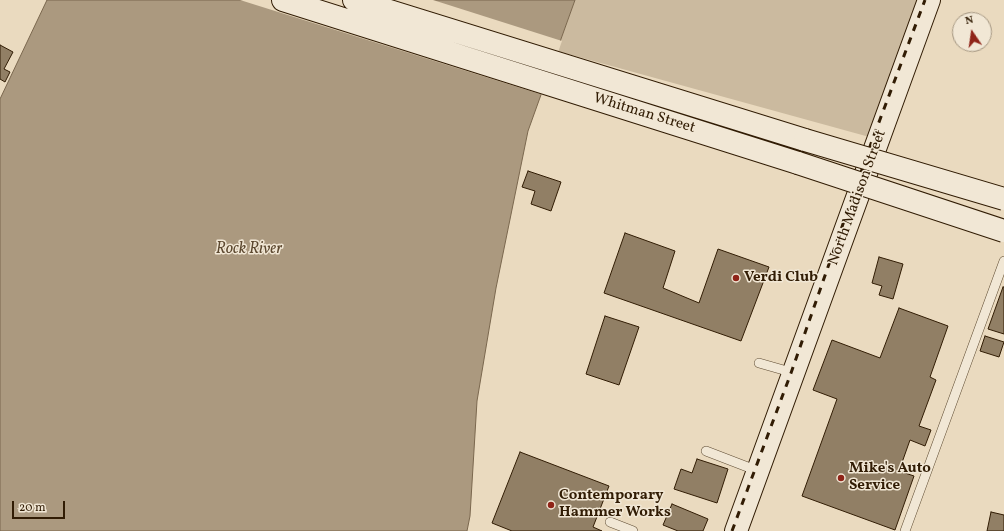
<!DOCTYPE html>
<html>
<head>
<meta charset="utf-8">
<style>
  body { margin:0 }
  #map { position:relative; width:1004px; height:531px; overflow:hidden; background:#eadabf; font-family:Vollkorn,serif }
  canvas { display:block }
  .north { position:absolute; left:952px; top:12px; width:40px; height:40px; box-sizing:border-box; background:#f1e7d5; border:1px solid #a49681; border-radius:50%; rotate:347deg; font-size:11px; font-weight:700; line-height:16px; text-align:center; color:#311c04 }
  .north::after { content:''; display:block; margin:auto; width:14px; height:18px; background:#8f2418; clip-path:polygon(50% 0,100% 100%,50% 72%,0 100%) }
  .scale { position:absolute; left:12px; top:501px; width:53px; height:18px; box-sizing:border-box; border:2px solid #311c04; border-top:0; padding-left:5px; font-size:12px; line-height:14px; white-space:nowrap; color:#311c04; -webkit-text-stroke:3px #f1e7d5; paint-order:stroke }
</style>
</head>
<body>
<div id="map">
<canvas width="1004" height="531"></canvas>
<div class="north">N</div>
<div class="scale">20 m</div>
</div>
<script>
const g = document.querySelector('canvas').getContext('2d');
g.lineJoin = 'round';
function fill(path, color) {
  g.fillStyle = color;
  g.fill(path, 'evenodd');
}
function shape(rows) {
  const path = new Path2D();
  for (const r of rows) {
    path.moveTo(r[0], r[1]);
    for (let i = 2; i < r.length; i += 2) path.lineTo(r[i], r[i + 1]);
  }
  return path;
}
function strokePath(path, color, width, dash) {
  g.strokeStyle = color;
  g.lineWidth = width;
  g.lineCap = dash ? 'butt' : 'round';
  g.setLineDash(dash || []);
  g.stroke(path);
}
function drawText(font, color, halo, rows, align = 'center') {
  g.font = font + ' Vollkorn,serif';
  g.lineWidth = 3;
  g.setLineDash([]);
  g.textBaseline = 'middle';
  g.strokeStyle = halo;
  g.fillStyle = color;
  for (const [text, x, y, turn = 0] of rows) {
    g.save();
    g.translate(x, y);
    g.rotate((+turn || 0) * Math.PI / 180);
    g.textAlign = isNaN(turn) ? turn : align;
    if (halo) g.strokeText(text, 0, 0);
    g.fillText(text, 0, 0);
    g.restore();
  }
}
fill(shape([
  [575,0,925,0,873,138,557,51]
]), '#cbba9f');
const water = shape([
  [47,0,575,0,528,131,496,288,477,401,470,516,467,531,0,531,0,99,47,0]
]);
fill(water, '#ab997f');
strokePath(water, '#7a674e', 1);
fill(shape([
  [240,0,433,0,562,41,543,95]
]), '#eadabf');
const building = shape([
  [0,45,13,52,4,69,10,72,5,82,0,79,0,45],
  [528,171,561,182,551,211,531,204,535,191,522,187,528,171],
  [625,233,675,251,663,288,699,303,718,249,769,267,741,341,604,293,625,233],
  [879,257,903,264,893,299,879,295,882,286,872,283,879,257],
  [1003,287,1004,287,1004,334,988,329,1003,287],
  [899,308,948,326,930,377,936,380,919,426,931,430,925,446,910,440,899,471,914,476,895,530,802,496,837,399,813,390,832,340,880,358,899,308],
  [605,316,639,327,619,385,586,374,605,316],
  [985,336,1004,342,999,357,980,351,985,336],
  [520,452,609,486,593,527,602,531,512,531,492,523,520,452],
  [697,459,728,469,717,503,674,489,681,469,692,473,697,459],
  [672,504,708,519,703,531,678,531,663,525,672,504],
  [991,512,1004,515,1004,531,987,531,991,512]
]);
fill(building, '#917f65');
strokePath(building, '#311c04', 1);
const lane = shape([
  [759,363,794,373],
  [706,451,758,471],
  [610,522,633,531],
  [905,531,1004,261]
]);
const secondary = shape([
  [283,0,798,163],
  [354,0,805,140],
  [736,531,929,0]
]);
strokePath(lane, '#5f4c33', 10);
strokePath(secondary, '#311c04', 24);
strokePath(lane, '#f1e7d5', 9);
strokePath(secondary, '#f1e7d5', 22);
strokePath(shape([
  [732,531,791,373,873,138,925,0]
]), '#311c04', 3, [7, 7]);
const secondaryBridge = shape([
  [805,140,1004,199],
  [798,163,1004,231]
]);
strokePath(secondaryBridge, '#311c04', 24, []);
strokePath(secondaryBridge, '#f1e7d5', 22);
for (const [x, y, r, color] of [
  [736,278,4,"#8f2418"],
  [841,478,4,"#8f2418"],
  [551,505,4,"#8f2418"]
]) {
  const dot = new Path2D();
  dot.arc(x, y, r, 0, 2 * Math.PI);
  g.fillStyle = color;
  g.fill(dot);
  strokePath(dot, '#f1e7d5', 1.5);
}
drawText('15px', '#311c04', '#f1e7d5', [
  ["Whitman Street",644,114,17],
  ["North Madison Street",858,198,-70]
]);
drawText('bold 15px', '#311c04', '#f1e7d5', [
  ["Verdi Club",744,278],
  ["Mike's Auto",849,469],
  ["Service",849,486],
  ["Contemporary",559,496],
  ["Hammer Works",559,513]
], 'left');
drawText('italic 16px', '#5c482f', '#f1e7d5', [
  ["Rock River",249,250]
]);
</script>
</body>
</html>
